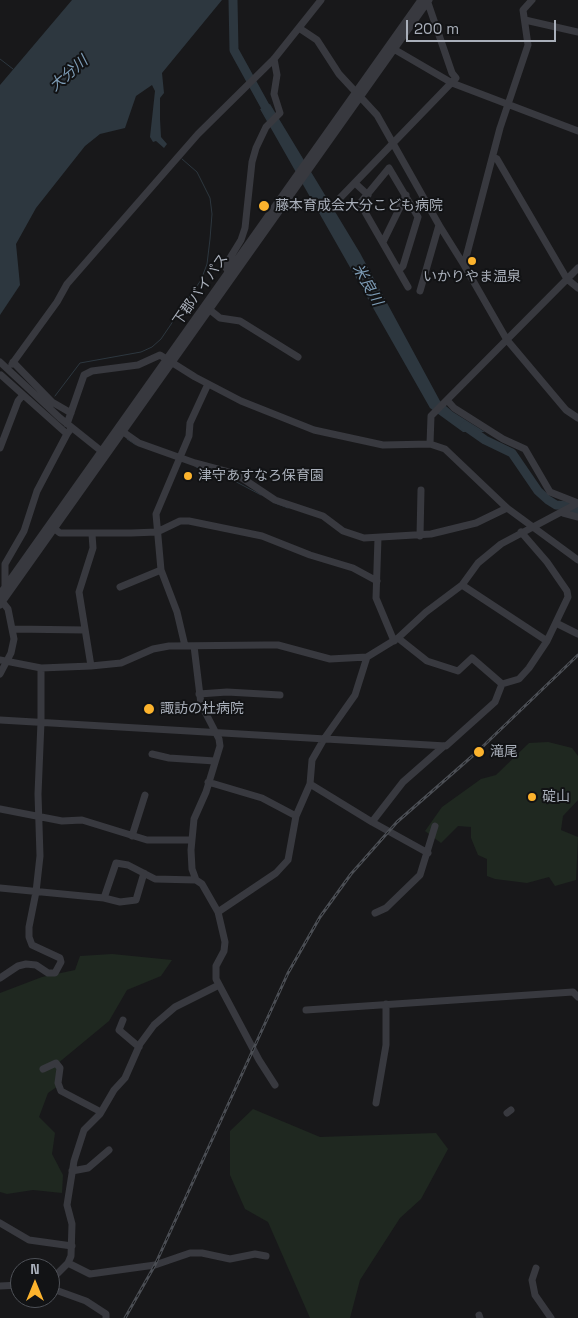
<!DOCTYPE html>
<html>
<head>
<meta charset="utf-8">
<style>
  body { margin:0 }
  #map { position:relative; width:578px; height:1318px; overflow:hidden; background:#18181a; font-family:"Space Grotesk",sans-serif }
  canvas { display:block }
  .north { position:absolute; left:10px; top:1258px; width:50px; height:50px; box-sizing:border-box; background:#121315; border:1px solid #4e5157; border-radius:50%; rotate:0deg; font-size:14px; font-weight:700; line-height:20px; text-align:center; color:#a9afba }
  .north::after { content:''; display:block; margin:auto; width:18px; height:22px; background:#fcb32d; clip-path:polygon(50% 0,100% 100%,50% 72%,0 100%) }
  .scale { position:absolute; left:406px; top:20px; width:150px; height:22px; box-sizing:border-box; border:2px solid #a9afba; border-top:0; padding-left:6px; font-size:15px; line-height:18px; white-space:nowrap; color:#a9afba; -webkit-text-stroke:4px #121315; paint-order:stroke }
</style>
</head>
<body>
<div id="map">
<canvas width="578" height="1318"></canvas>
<div class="north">N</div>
<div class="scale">200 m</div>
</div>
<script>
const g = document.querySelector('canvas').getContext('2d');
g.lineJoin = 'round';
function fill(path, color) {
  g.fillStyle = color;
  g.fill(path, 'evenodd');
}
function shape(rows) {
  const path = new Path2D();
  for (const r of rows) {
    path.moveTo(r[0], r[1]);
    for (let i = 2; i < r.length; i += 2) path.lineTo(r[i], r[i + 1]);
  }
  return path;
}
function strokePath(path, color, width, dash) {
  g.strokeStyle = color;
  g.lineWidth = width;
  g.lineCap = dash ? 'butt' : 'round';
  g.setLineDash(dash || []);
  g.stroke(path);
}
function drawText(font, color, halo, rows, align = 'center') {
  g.font = font + ' "Space Grotesk","Noto Sans JP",sans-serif';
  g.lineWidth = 4;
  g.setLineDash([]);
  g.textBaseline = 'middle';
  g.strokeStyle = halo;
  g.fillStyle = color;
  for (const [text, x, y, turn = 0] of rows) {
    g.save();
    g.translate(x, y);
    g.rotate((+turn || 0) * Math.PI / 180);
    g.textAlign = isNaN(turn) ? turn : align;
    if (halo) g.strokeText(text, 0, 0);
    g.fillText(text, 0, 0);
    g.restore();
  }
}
fill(shape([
  [548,742,572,748,578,756,578,800,563,816,561,830,578,837,576,880,555,886,549,877,527,883,495,879,487,876,487,859,478,855,471,838,471,827,458,826,441,843,425,831,442,807,481,779,496,775,529,743],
  [112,954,172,960,161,976,127,990,109,1021,57,1064,58,1086,48,1093,39,1117,55,1133,52,1154,63,1175,62,1193,33,1190,7,1194,0,1192,0,993,42,977,75,970,80,956],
  [253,1109,320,1137,436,1133,448,1149,421,1199,400,1218,360,1280,350,1318,310,1318,268,1222,245,1209,230,1175,230,1131]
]), '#1f2820');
fill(shape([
  [72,0,222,0,162,73,164,93,160,98,160,119,161,137,167,144,164,148,156,141,153,142,150,137,155,91,152,85,136,96,125,128,100,134,85,146,36,208,16,244,20,285,0,315,0,85],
  [270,104,360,253,440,401,453,412,485,432,463,432,430,408,260,109]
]), '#2d373f');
strokePath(shape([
  [0,59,13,69],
  [55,396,80,363,141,352,152,347,161,339,201,280,207,264,210,239,212,214,210,198,197,172,182,159],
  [127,439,136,445],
  [196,467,227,477,261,495],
  [275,503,288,508]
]), '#2d373f', 1);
strokePath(shape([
  [233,0,234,50,271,117],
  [465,426,485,440,512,453,538,491,548,500,556,505,569,506,578,511]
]), '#2d373f', 9);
strokePath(shape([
  [532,0,523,10,528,45,500,128,464,265,507,340,566,410,578,418],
  [525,20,578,32],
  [299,28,317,40,339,74,377,115,439,225,464,265],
  [392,48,452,83,578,131],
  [493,157,497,159,567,279,578,288],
  [355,183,368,195],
  [339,199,456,78,452,73,427,0],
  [383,242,406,195],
  [399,270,403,266,418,217,389,168,361,202,361,205,408,287],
  [229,273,225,266,241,240,245,228,252,162,256,148,266,127,280,113,274,94,277,75,274,59],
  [420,291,439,225],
  [210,310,220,318,240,321,298,357],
  [0,362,60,418,105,454],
  [13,362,52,402,71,413],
  [12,364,57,302,67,284,198,134,274,59,321,0],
  [1,375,67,434,70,430],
  [447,400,454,408,503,439,525,449,550,492,578,503],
  [67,424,84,375,92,371,138,365,160,355,195,377,241,401,314,430,383,445,430,444,445,449,507,508,578,560],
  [119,429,139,443,195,463,236,474,275,500,323,516,343,531,364,538,431,534,476,523,507,508],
  [430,444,431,416,578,268],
  [0,448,18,401,23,395],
  [563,513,578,517],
  [51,526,60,533,131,533,157,532,180,521,189,521,262,536,310,555,353,568,377,581],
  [420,536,421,490],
  [378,538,376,598,394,641],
  [462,585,547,641],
  [5,587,5,564,24,531,37,491,67,434],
  [120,587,161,570],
  [0,594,421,0],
  [0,605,429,0],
  [556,623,578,634],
  [13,629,85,630],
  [398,638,427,661,458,671,472,658,502,684],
  [185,646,177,612,161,570,156,514,189,436,190,423,208,384],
  [194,646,201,704,219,739,220,746,206,792,194,819,191,850,192,869,196,880,202,884,218,912,225,942,224,951,216,966,216,979,259,1060,275,1085],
  [0,660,41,668,91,666,121,663,153,649,169,646,265,645,278,645,330,659,367,657,398,638,426,612,462,585,478,563,501,544,578,503],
  [91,666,79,592,93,548,92,534],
  [0,674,11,653,14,639,8,609,0,599],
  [199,694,227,692,280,695],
  [0,720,446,746,495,702,502,684,519,679,529,668,547,641,568,597,567,591,547,562,521,532],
  [152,754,169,758,215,761],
  [208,782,262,798,296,816],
  [310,784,372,822,428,853],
  [0,809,62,821,82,820,147,840,192,840],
  [372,822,403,782,444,746],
  [132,836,145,795],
  [0,888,104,898,116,863,128,865,155,879,196,880],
  [104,898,120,902,136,900,144,873],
  [218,912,276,873,288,860,296,816,310,784,312,760,324,739,355,695,367,657],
  [375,913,386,908,420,875,435,826],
  [0,978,18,966,26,964,36,965,48,973,55,973,61,962,60,958,32,945,29,937,29,927,36,892,40,856,38,794,41,722,41,668],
  [306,1010,573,992,578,997],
  [123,1020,119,1030,139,1047],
  [43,1069,56,1063,60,1068,58,1083,61,1091,101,1112],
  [376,1103,386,1045,386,1004],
  [507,1113,511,1110],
  [72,1171,88,1168,109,1150],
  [0,1223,29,1240,72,1246],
  [68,1263,90,1274,155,1265,190,1253,202,1253,230,1259,255,1254,266,1256],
  [536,1268,532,1280,535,1295,551,1318],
  [50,1281,68,1263,71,1256,72,1224,67,1205,74,1161,84,1130,100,1114,114,1090,125,1078,140,1044,154,1025,175,1007,219,985],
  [0,1286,20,1285],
  [50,1288,86,1301,106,1314,106,1318],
  [479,1315,480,1318]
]), '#38393f', 7);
const rail = shape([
  [125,1318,155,1265,288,973,320,917,351,874,397,822,477,752,578,655]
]);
strokePath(rail, '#4b4e54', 3);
strokePath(rail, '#121315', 1, [4]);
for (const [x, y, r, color] of [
  [264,206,6,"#fcb32d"],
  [472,261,5,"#fcb32d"],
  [188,476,5,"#fcb32d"],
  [149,709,6,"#fcb32d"],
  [479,752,6,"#fcb32d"],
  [532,797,5,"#fcb32d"]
]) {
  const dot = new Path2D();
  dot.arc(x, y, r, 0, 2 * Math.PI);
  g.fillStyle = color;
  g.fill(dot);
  strokePath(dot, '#121315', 2);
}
drawText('14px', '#a9afba', '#121315', [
  ["藤本育成会大分こども病院",275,206],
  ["いかりやま温泉",472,277,"center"],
  ["津守あすなろ保育園",198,476],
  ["諏訪の杜病院",160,709],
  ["滝尾",490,752],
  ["碇山",542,797]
], 'left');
drawText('14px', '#a9afba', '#121315', [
  ["下郡バイパス",201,290,-55]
]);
drawText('italic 15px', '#7e9db7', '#121315', [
  ["大分川",69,74,-41],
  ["米良川",367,285,61]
]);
</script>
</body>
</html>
